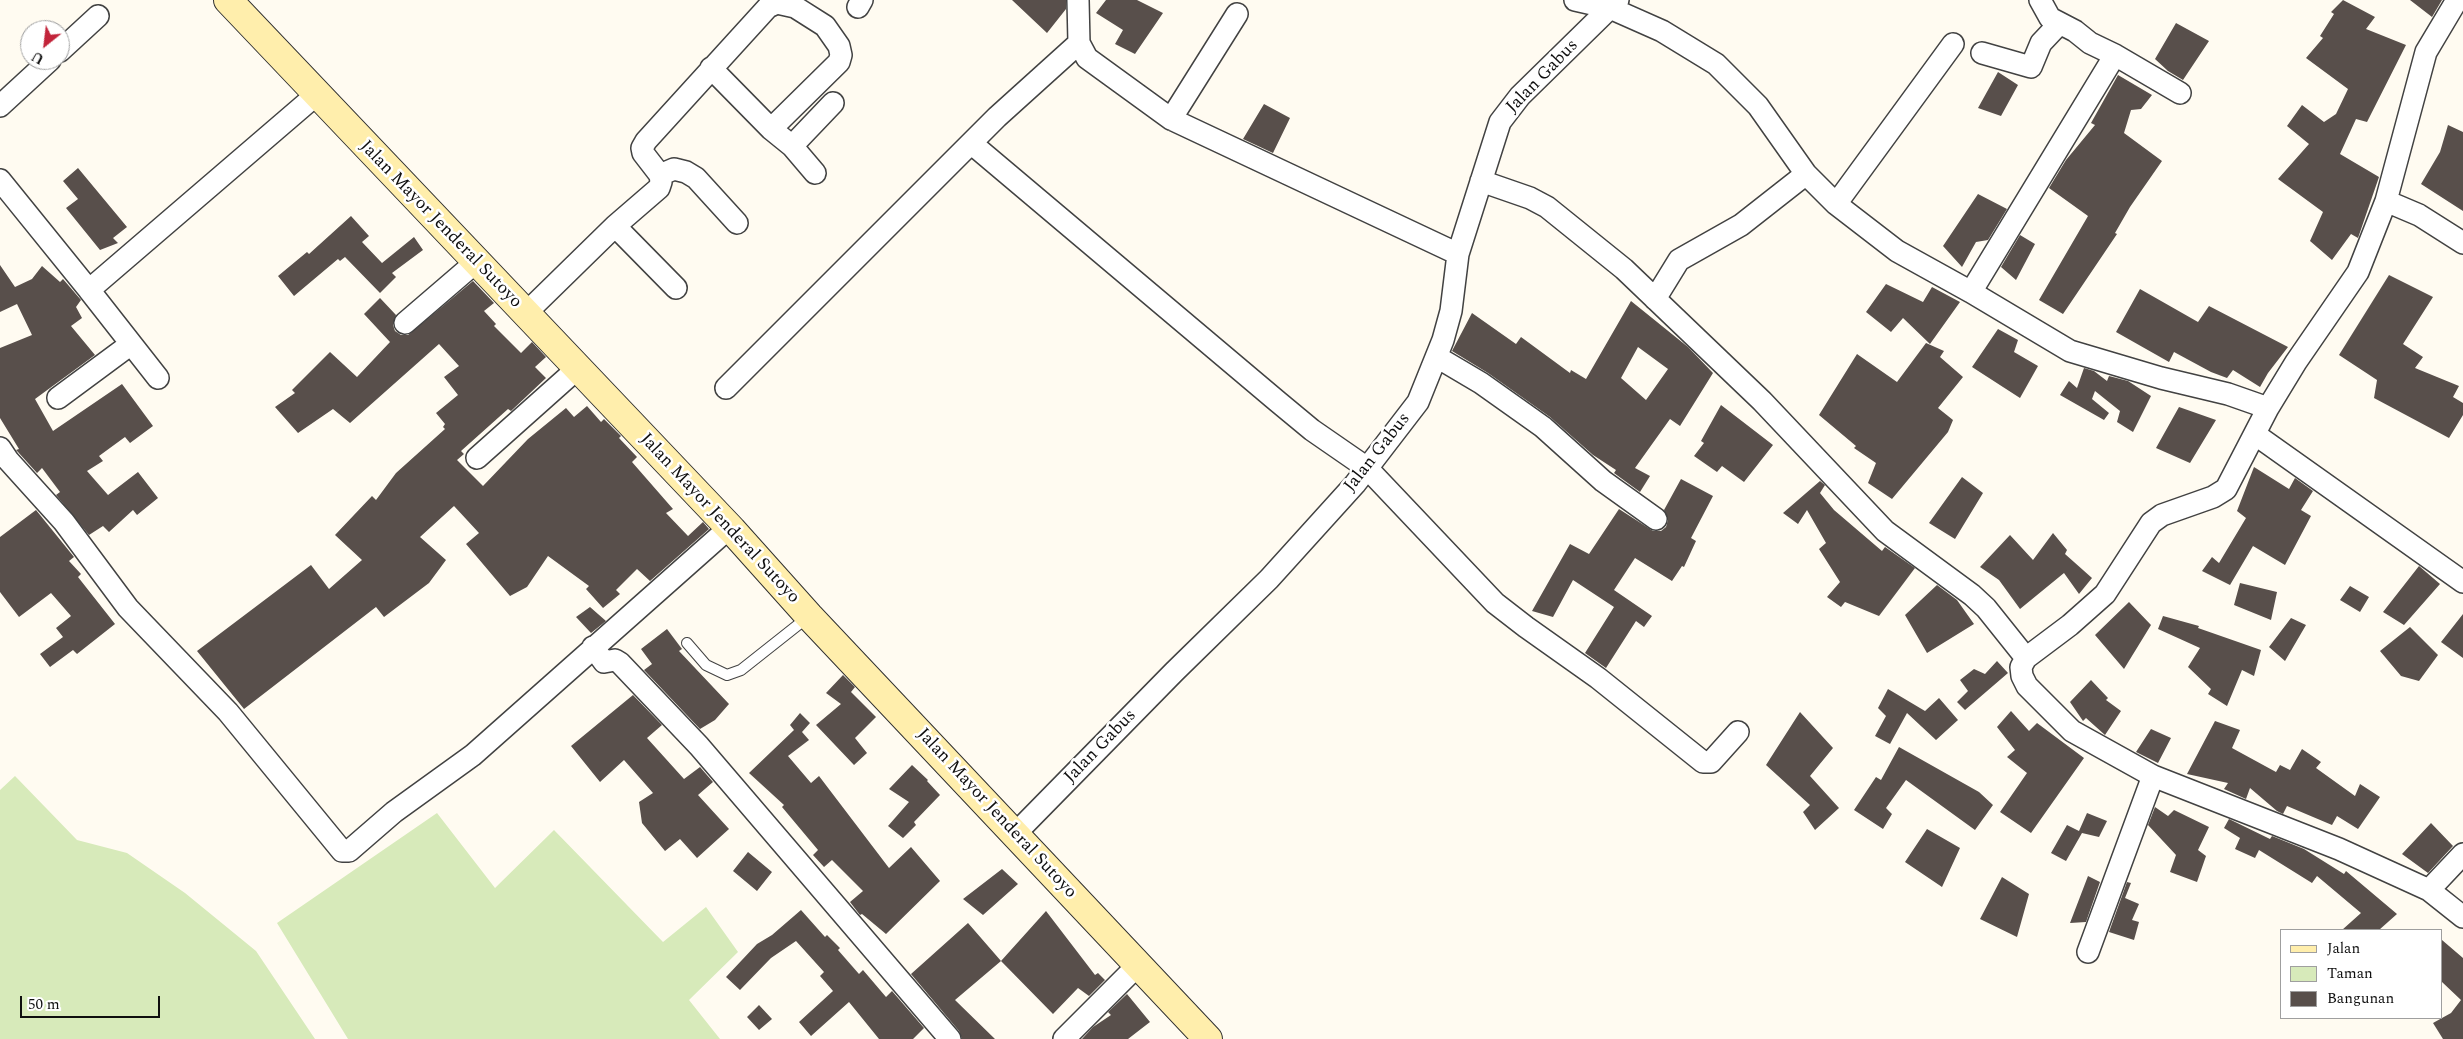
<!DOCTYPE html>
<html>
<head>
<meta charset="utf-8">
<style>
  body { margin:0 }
  #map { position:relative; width:2463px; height:1039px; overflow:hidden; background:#fffbf1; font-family:Spectral,serif }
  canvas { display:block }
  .legend { position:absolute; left:2280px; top:929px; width:162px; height:90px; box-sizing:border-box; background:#fff; border:1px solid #9f9f9f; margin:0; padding:6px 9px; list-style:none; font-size:15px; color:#0f0f0f }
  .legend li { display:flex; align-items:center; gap:10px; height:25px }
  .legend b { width:25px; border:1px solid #9f9f9f }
  .north { position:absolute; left:20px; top:20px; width:50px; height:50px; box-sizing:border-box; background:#fff; border:1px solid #9f9f9f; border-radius:50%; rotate:209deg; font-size:14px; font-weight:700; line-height:20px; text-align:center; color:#0f0f0f }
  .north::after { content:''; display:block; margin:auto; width:18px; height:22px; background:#c2243a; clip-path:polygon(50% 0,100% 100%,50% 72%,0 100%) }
  .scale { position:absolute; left:20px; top:996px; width:140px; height:22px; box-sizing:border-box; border:2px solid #0f0f0f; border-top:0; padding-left:6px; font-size:15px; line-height:18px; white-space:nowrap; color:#0f0f0f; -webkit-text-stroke:4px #fff; paint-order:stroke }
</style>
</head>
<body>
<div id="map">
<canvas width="2463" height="1039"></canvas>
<ul class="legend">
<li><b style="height:6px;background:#ffeeac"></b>Jalan</li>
<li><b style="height:14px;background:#d7eaba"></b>Taman</li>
<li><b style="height:14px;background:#584f4b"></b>Bangunan</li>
</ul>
<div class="north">U</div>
<div class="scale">50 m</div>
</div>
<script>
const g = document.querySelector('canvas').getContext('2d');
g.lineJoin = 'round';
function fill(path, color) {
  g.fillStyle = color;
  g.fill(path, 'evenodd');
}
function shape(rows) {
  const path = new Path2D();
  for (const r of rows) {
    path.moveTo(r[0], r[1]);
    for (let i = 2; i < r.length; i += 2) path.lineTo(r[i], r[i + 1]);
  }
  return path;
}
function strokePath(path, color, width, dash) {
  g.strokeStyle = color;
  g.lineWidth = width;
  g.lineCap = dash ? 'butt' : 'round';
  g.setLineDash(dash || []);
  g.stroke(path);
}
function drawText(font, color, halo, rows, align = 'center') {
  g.font = font + ' Spectral,serif';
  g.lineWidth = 5;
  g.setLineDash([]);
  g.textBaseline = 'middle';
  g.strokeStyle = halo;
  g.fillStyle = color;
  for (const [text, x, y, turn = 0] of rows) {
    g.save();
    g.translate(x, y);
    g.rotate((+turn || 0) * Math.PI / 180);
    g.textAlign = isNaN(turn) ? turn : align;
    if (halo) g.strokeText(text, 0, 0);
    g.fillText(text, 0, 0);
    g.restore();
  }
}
fill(shape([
  [15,776,77,840,127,853,185,893,256,951,315,1039,0,1039,0,790],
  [437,813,495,888,554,830,663,942,706,907,738,952,689,1000,720,1039,348,1039,277,923]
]), '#d7eaba');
fill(shape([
  [1012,0,1066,0,1066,9,1047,33],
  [1106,0,1137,0,1163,13,1135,54,1115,44,1123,30,1096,13],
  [2343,0,2375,17,2366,29,2406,45,2367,122,2356,119,2340,154,2379,177,2358,238,2351,234,2332,260,2310,241,2323,212,2278,179,2309,144,2287,126,2302,105,2324,122,2336,114,2348,89,2306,58,2323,38,2320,36,2334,14,2331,12],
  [2410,0,2442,0,2432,17],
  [2176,23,2209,41,2183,80,2168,71,2155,59],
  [1998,72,2018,85,2001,116,1978,108],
  [2118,75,2152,95,2141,109,2131,110,2124,133,2162,161,2130,207,2115,233,2117,234,2063,314,2039,300,2088,216,2049,188,2066,160,2095,125,2091,123],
  [1264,104,1290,118,1273,153,1243,139],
  [2448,125,2463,132,2463,211,2421,184,2440,152],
  [78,168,127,227,113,238,118,243,100,250,66,208,78,199,63,181],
  [1978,194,2007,209,1988,240,1976,242,1962,267,1943,246],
  [351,216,369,236,362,242,382,263,414,237,423,250,392,273,396,277,380,293,345,257,340,261,338,259,294,296,278,276,307,252,309,254],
  [2020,235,2035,244,2016,280,2001,267],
  [0,265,15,287,32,279,42,266,60,282,63,279,81,300,76,307,82,318,71,326,95,355,35,399,53,431,122,384,153,426,130,443,125,437,99,456,103,461,87,471,108,495,138,472,158,498,137,515,133,510,109,532,103,526,89,535,56,495,60,492,42,468,37,473,18,452,16,450,19,449,0,418,0,348,32,335,17,304,0,312],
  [2389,275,2433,297,2403,344,2423,357,2415,368,2459,386,2453,397,2463,403,2463,415,2449,438,2374,398,2377,380,2339,355],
  [473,281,494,303,484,311,496,324,494,326,521,353,532,342,546,357,535,367,546,378,511,411,508,409,461,451,464,454,457,460,483,486,528,439,566,408,574,417,587,406,601,422,604,419,621,436,619,438,637,457,632,462,673,509,666,513,688,536,703,522,709,529,650,581,637,569,616,590,620,594,603,608,586,589,589,586,548,556,527,587,510,596,466,544,479,533,454,506,420,537,446,560,429,583,384,617,376,607,244,709,197,651,311,565,329,589,362,560,335,535,372,496,376,500,396,473,445,429,443,427,445,424,436,413,458,395,444,377,459,366,439,344,350,423,333,409,298,433,275,407,295,393,292,390,330,352,357,377,390,342,364,314,380,298,396,315,393,325,395,331,401,335,408,335],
  [1886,284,1923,302,1932,287,1960,302,1930,344,1903,318,1891,332,1866,312],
  [2140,289,2198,322,2209,306,2288,347,2268,373,2260,387,2233,370,2227,378,2211,372,2174,352,2169,362,2116,332],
  [1631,301,1688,347,1713,373,1680,426,1670,419,1635,468,1650,476,1640,492,1614,473,1616,470,1593,455,1550,417,1488,373,1452,351,1472,313,1516,344,1521,337,1570,373,1571,370,1586,379],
  [1638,347,1668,369,1646,400,1621,378],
  [1998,329,2018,340,2014,352,2038,366,2020,398,1972,367],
  [1926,343,1944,351,1940,357,1963,377,1938,408,1953,420,1948,432,1892,499,1868,483,1876,463,1854,448,1856,446,1819,415,1857,354,1897,382],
  [2084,368,2094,371,2107,381,2109,376,2128,381,2151,396,2133,432,2117,422,2120,411,2095,391,2092,399,2109,413,2104,420,2060,395,2069,381,2077,388],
  [1721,405,1773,445,1744,482,1722,466,1717,472,1694,456,1704,443,1701,441],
  [2179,407,2216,420,2190,463,2156,448],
  [2254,467,2289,489,2295,478,2313,491,2301,510,2311,516,2285,565,2253,546,2230,585,2202,571,2212,557,2219,563,2246,518,2237,511],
  [1962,477,1983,493,1955,539,1929,523],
  [1681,479,1713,496,1691,538,1696,541,1684,567,1682,566,1672,581,1635,558,1614,590,1652,616,1644,627,1636,621,1606,668,1585,653,1614,607,1573,580,1553,617,1532,611,1570,544,1589,554,1619,509,1653,531,1661,531,1666,527,1668,520,1664,510],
  [1820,481,1825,485,1820,493,1834,510,1882,551,1885,547,1915,568,1879,616,1845,602,1841,607,1827,597,1840,582,1819,549,1826,543,1807,510,1798,524,1783,513],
  [36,510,74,557,69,561,81,574,78,577,115,624,77,654,73,650,50,667,40,654,63,637,56,628,71,616,51,593,19,617,0,592,0,537],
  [2053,533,2067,550,2065,554,2092,578,2079,594,2064,573,2020,609,1999,580,1980,567,2010,535,2033,560],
  [2419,566,2440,584,2404,625,2383,612],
  [2240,583,2277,592,2271,620,2234,605],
  [1937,585,1957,600,1974,624,1927,653,1905,615],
  [2350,586,2369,597,2360,612,2340,600],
  [2129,602,2151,625,2124,669,2095,635],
  [590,607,606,621,591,633,576,617],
  [2463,614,2463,658,2441,642],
  [2163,616,2199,626,2198,628,2261,650,2254,676,2242,670,2227,706,2208,694,2211,689,2188,667,2200,648,2158,629],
  [2291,618,2306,625,2285,661,2269,647],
  [2410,627,2438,655,2419,681,2401,676,2380,651],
  [667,629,682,649,679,651,729,704,715,720,700,729,644,670,652,664,641,649],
  [1997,661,2008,673,1965,710,1957,702,1968,691,1960,680,1974,669,1985,674],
  [843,675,855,687,851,692,876,717,855,738,867,753,854,765,816,725,841,704,826,693],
  [2091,680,2108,698,2106,700,2121,711,2105,735,2086,718,2083,721,2070,702],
  [1888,689,1925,711,1939,698,1958,720,1936,740,1907,713,1890,744,1875,736,1886,716,1878,708],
  [633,695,662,725,647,738,684,779,700,767,713,782,698,795,729,829,697,858,680,839,665,851,642,823,639,802,653,793,624,760,600,782,571,746],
  [2011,711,2029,731,2037,723,2084,758,2031,833,2000,812,2027,773,2007,757,2015,750,1997,727],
  [1800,712,1833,748,1810,776,1839,808,1815,830,1803,812,1810,805,1766,765],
  [800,713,810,723,802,732,809,740,788,756,811,783,819,776,889,868,911,847,940,881,886,934,862,914,860,915,850,902,863,891,832,860,824,867,813,855,818,850,782,807,784,805,749,773,794,730,790,725],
  [2215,721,2240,730,2232,748,2276,772,2280,765,2290,770,2302,749,2321,762,2316,768,2355,796,2360,784,2380,797,2358,829,2337,816,2332,825,2287,806,2283,814,2277,811,2250,788,2246,799,2224,789,2228,783,2187,774],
  [2151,729,2171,738,2158,763,2136,752],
  [1899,747,1979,792,1993,805,1975,830,1906,780,1886,808,1892,814,1883,829,1854,810,1876,777,1881,780],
  [912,765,928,780,927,781,940,795,914,822,916,825,903,838,888,826,909,802,889,789],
  [2155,807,2168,816,2174,810,2209,827,2198,850,2206,856,2197,882,2170,872,2176,855,2148,825],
  [2087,813,2107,821,2099,837,2082,833,2066,861,2051,853,2067,825,2079,831],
  [2229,819,2270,839,2272,836,2304,849,2344,874,2346,871,2397,914,2379,930,2342,930,2361,913,2317,876,2312,883,2259,850,2255,858,2235,849,2240,838,2224,828],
  [2431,823,2453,846,2428,873,2402,854],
  [1927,829,1960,848,1942,887,1905,862],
  [748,852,772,872,757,891,733,871],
  [1002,869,1018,884,983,915,963,899],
  [2088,876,2100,882,2086,922,2070,923],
  [2002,877,2029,894,2017,937,1980,919],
  [2127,882,2131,883,2125,898,2139,904,2132,920,2139,922,2134,940,2109,932],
  [801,910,825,937,827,935,840,948,838,950,859,974,863,970,886,997,892,991,924,1028,913,1039,879,1039,849,1002,811,1036,799,1022,833,991,820,976,824,972,796,941,771,958,740,990,726,977,757,944,772,935],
  [1046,911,1095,975,1098,973,1105,980,1089,996,1078,988,1053,1014,1001,961],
  [968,923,1001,961,955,1000,995,1039,962,1039,959,1031,911,974],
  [2442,940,2463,958,2463,1039,2443,1039,2433,1023,2451,1013,2461,1000,2442,982],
  [1127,994,1150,1022,1128,1039,1082,1039,1093,1027,1111,1015,1108,1012],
  [759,1005,772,1019,759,1030,747,1017]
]), '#584f4b');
const lane = shape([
  [687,643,706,665,727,675,741,670,808,617]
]);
const street = shape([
  [1078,0,1079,43,1087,58,1171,119,1458,254],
  [1575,0,1610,8,1662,31,1716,64,1758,106,1806,174,1836,204,1897,251,1971,292,2070,351,2161,378,2228,394,2268,408],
  [2457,0,2426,52,2386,201,2358,272,2296,362,2268,408,2226,489,2213,497,2162,515,2151,523,2105,594,2070,625,2026,658,2021,667,2022,676,2027,686,2072,731,2153,776,2339,849,2429,890,2463,917],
  [858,7,862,0],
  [60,51,98,16],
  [1982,53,2031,67,2041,43,2059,24],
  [2115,55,2180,93],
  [711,68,771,129,792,146,815,173],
  [0,106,50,60],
  [1171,119,1237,14],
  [971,143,1277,401,1312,430,1367,468,1495,603,1526,627,1598,678,1703,762,1711,762,1738,732],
  [792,146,833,103],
  [660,175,674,169,686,172,696,178,737,223],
  [0,180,89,290,316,95],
  [1481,181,1530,198,1547,207,1624,269,1762,401,1885,531,1972,595,1986,608,2026,658],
  [2386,201,2419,215,2463,243],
  [1836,204,1953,44],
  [615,226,676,288],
  [89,290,158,378],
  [1971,292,2115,55,2090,43,2075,31,2050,18,2040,0],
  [1655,299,1679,260,1741,225,1806,174],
  [525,314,615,226,659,188,661,182,660,175,643,153,642,148,646,141,768,7,777,3,795,7,825,26,839,46,841,55,839,62,771,129],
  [405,323,476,262],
  [1437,357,1481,383,1543,427,1603,481,1656,519],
  [726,388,997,117,1079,43],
  [58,398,131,344],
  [2256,435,2463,582],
  [0,448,8,460,64,522,128,608,228,712,342,851,349,851,394,812,473,755,729,528],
  [477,458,578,368],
  [593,647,604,662,615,660,620,663,699,746,950,1039],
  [1015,834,1174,672,1269,579,1355,484,1418,402,1443,340,1451,311,1458,254,1500,122,1520,96,1618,0],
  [2429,890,2463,854],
  [2088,952,2153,776],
  [1064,1039,1138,965]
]);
const secondary = shape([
  [228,0,732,530,809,616,1208,1039]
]);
strokePath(lane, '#424242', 12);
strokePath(street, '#424242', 24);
strokePath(secondary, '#313131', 30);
strokePath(lane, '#fff', 10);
strokePath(street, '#fff', 21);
strokePath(secondary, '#ffeeac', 28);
drawText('18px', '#0f0f0f', '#fff', [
  ["Jalan Gabus",1543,77,-46],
  ["Jalan Mayor Jenderal Sutoyo",440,225,46],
  ["Jalan Gabus",1378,453,-52],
  ["Jalan Mayor Jenderal Sutoyo",719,519,47],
  ["Jalan Gabus",1101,747,-46],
  ["Jalan Mayor Jenderal Sutoyo",996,814,47]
]);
</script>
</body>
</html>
